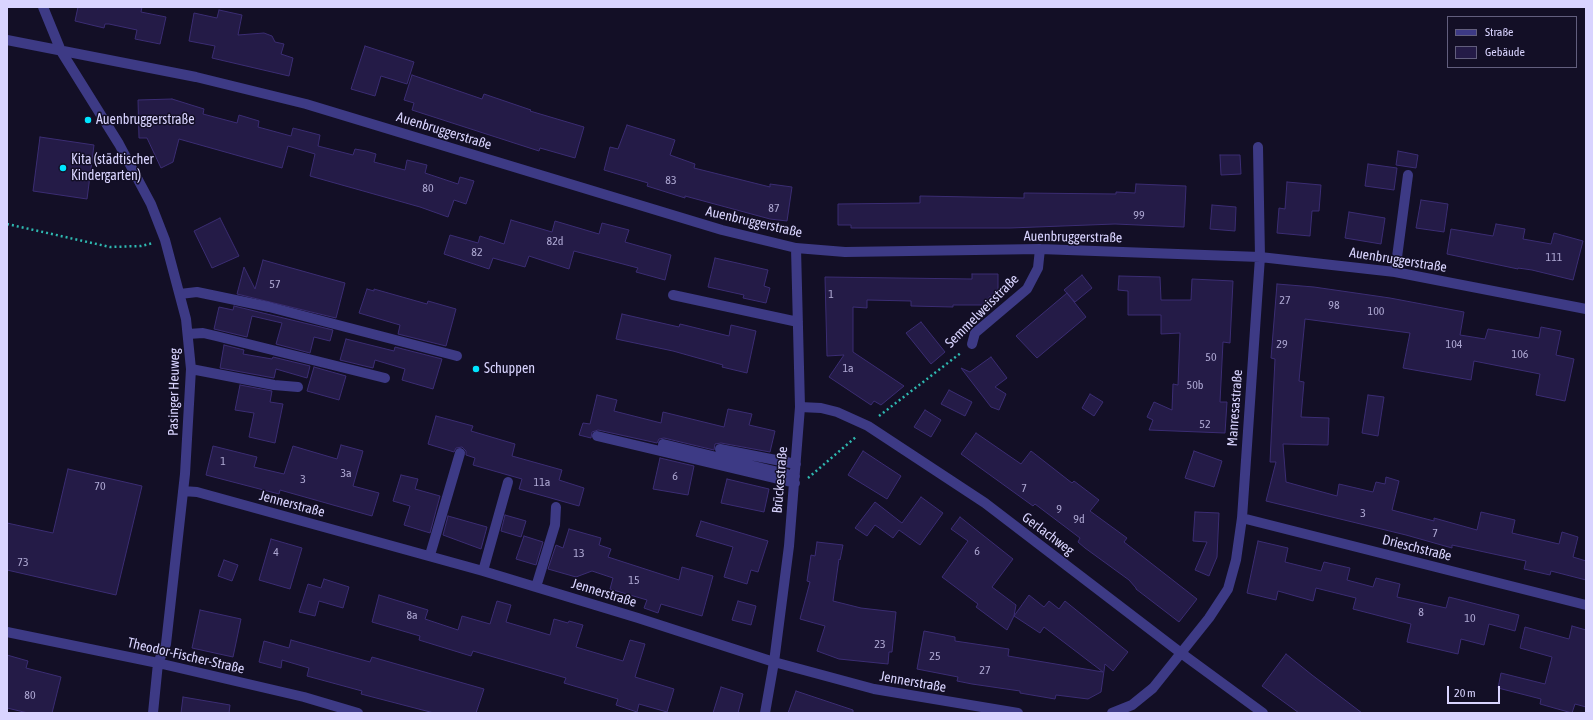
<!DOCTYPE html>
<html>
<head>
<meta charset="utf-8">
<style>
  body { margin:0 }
  #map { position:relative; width:1593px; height:720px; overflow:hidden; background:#130f26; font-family:"Asap Condensed",sans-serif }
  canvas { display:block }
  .frame { position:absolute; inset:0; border:8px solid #d9d4ff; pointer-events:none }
  .legend { position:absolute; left:1447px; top:16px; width:130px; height:52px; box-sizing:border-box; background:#130f26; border:1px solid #625e7d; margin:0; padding:5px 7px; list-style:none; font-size:12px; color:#d9d4ff }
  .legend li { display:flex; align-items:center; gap:8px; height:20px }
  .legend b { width:20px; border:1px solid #625e7d }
  .scale { position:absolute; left:1447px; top:686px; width:53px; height:18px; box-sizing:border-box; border:2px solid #d9d4ff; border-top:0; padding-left:5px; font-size:12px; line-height:14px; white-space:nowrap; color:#d9d4ff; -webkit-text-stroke:3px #130f26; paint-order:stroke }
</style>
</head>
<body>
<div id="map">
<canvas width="1593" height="720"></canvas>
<div class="frame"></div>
<ul class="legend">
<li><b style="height:5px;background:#3d3a85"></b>Straße</li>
<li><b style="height:11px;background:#241b47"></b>Gebäude</li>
</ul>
<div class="scale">20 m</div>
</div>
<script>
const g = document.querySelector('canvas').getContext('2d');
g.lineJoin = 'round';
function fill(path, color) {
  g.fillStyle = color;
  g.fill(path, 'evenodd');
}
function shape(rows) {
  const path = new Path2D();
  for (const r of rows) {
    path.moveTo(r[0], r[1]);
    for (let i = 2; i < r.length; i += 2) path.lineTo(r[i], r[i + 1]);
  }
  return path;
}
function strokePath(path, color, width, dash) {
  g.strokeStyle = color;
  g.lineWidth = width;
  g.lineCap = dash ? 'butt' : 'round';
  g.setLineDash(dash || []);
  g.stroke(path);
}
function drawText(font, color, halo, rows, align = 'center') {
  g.font = font + ' "Asap Condensed",sans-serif';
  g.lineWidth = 3;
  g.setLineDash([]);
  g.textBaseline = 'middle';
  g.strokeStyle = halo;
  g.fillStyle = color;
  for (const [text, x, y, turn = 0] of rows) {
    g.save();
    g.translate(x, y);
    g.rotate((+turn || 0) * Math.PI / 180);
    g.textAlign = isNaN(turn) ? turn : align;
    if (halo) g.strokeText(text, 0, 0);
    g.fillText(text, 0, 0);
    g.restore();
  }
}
const building = shape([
  [78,7,142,7,141,12,166,17,160,44,135,39,137,30,109,24,105,24,104,28,75,21,78,7],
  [219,10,242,15,238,35,264,33,272,36,275,42,284,44,281,54,293,58,289,76,212,58,215,46,189,41,194,13,217,18,219,10],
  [365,46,414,62,407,84,381,76,375,96,351,89,365,46],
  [412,75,482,99,484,94,531,110,530,111,584,127,575,158,540,148,539,151,412,110,414,103,404,100,412,75],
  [172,99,204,109,203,114,237,123,239,115,259,121,258,127,291,136,293,128,320,135,318,146,353,155,355,149,366,151,376,154,374,162,405,170,407,160,427,165,425,173,458,184,460,177,474,181,466,204,454,200,448,217,420,207,310,176,315,154,288,146,282,168,179,139,173,162,161,168,147,138,139,138,138,100,172,99],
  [627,125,675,140,670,155,695,164,694,168,770,187,770,184,792,187,787,221,770,219,685,196,685,198,647,186,648,183,604,170,610,147,618,149,627,125],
  [40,137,94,145,87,199,33,191,40,137],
  [1398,151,1418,155,1416,168,1396,165,1398,151],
  [1220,155,1240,155,1241,174,1221,175,1220,155],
  [1368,164,1397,168,1394,190,1365,186,1368,164],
  [1287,182,1321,185,1319,211,1312,211,1310,236,1277,233,1279,208,1285,209,1287,182],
  [1136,184,1186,186,1184,227,1115,224,1010,228,851,228,851,225,838,225,838,204,920,203,920,196,1024,198,1024,193,1116,194,1116,192,1135,193,1136,184],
  [1421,200,1448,204,1444,232,1416,228,1421,200],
  [1212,205,1236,207,1235,231,1210,229,1212,205],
  [1349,212,1385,218,1381,244,1345,238,1349,212],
  [220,218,239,256,212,268,194,231,220,218],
  [511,220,552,232,555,221,599,234,602,223,629,230,625,242,671,255,665,280,636,272,638,268,574,251,569,269,529,256,525,267,493,258,489,269,444,254,450,235,478,243,480,236,504,244,511,220],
  [1496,224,1525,229,1523,239,1551,244,1554,233,1583,241,1573,280,1532,270,1518,268,1518,269,1447,254,1451,229,1493,236,1496,224],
  [715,258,768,270,764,286,770,288,766,303,743,298,744,295,708,287,715,258],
  [263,260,345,283,336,318,237,294,244,267,255,289,263,260],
  [972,274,998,274,998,297,989,297,989,305,953,305,953,307,911,306,911,301,867,300,867,308,853,307,853,352,904,386,881,405,874,401,871,405,829,377,844,355,827,356,825,277,972,279,972,274],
  [1082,275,1092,288,1075,302,1064,290,1082,275],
  [1119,276,1160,277,1161,300,1191,300,1192,279,1233,281,1230,343,1223,342,1220,402,1227,402,1225,433,1149,430,1153,420,1147,417,1154,402,1172,410,1173,384,1178,385,1180,333,1161,334,1161,315,1128,315,1128,291,1118,290,1119,276],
  [1277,284,1314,287,1390,298,1464,312,1460,335,1485,339,1488,329,1539,338,1541,327,1561,331,1556,355,1574,359,1565,401,1536,395,1540,374,1474,361,1471,380,1403,368,1410,333,1305,319,1299,381,1304,382,1301,417,1329,418,1328,445,1283,444,1286,482,1337,496,1339,484,1373,492,1376,482,1385,484,1386,477,1399,481,1392,510,1434,521,1434,518,1477,530,1481,512,1515,520,1512,533,1559,544,1562,532,1578,537,1573,557,1586,561,1586,580,1551,571,1550,575,1524,569,1526,561,1452,545,1452,548,1406,535,1266,501,1276,462,1270,462,1275,359,1271,358,1277,284],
  [367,289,374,291,374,289,427,304,428,301,456,309,446,346,398,334,400,325,359,313,367,289],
  [1067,293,1086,317,1037,358,1016,336,1067,293],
  [234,306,333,330,330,341,314,337,310,353,276,344,282,323,252,316,247,337,214,329,219,307,233,310,234,306],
  [622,314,679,327,680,324,729,336,731,325,756,331,747,373,722,367,723,365,673,351,616,339,622,314],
  [921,322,945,352,931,364,906,333,921,322],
  [346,339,394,351,395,347,442,359,433,389,402,380,405,369,375,360,373,368,340,360,346,339],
  [224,345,244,350,243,354,272,359,273,357,310,366,307,378,276,369,274,378,220,368,224,345],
  [991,357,1007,378,995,387,1006,394,999,410,991,407,961,368,970,372,991,357],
  [314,367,346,376,339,400,307,391,314,367],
  [240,385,272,391,270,402,283,404,275,443,249,437,254,413,235,410,240,385],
  [949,390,972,402,965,416,941,404,949,390],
  [1090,394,1103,402,1094,416,1082,408,1090,394],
  [597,395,617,400,614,411,661,423,663,412,724,427,728,409,752,414,749,425,775,431,770,452,721,443,715,444,714,450,664,438,659,439,657,443,598,430,592,432,591,438,579,435,583,423,590,424,597,395],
  [1368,395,1384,397,1378,436,1362,433,1368,395],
  [925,410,941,420,931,437,914,427,925,410],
  [436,416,473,426,471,431,515,444,512,456,562,470,559,480,584,488,579,506,519,489,522,479,473,465,475,458,466,455,466,451,462,447,456,448,454,452,428,444,436,416],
  [976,433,1021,464,1031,451,1072,483,1074,481,1099,500,1090,511,1127,538,1124,542,1197,599,1179,622,1136,589,1136,588,1129,580,1085,548,1078,542,1080,538,1035,504,1033,506,961,454,976,433],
  [341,445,363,451,353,486,379,493,372,516,280,490,279,494,206,475,213,446,257,457,254,467,284,474,293,446,337,459,341,445],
  [863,451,901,476,887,499,848,475,863,451],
  [1194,451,1222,461,1214,487,1185,478,1194,451],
  [660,458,694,466,688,495,653,489,660,458],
  [68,469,142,486,116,595,7,570,7,523,53,533,68,469],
  [401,475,418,479,415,489,440,496,430,533,404,525,410,506,393,501,401,475],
  [727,479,769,489,764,512,721,503,727,479],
  [921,497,943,513,920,545,899,530,893,538,875,525,867,536,855,528,875,502,902,523,921,497],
  [1195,512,1219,513,1217,557,1209,576,1195,570,1207,542,1193,541,1195,512],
  [505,515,526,521,521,537,501,531,505,515],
  [448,516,487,527,481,549,443,535,448,516],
  [960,517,1013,559,992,587,1016,605,1014,616,1029,595,1044,607,1049,601,1059,609,1065,601,1128,652,1113,671,1105,664,1101,692,1088,699,1056,695,1055,699,1020,693,1020,691,972,684,957,681,958,677,917,669,924,631,955,637,955,641,1009,649,1008,656,1103,672,1044,627,1040,633,1014,616,1007,630,976,607,978,604,942,577,968,541,951,529,960,517],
  [701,521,768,541,758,572,751,570,747,584,724,577,733,547,696,536,701,521],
  [569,529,601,538,599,545,611,549,608,557,679,580,682,567,713,576,702,616,661,604,658,613,644,608,647,600,610,589,613,578,592,571,576,577,548,569,556,545,563,548,569,529],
  [524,536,543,542,536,565,516,559,524,536],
  [271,539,302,548,290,589,259,580,271,539],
  [1258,541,1288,548,1285,562,1321,571,1324,562,1350,568,1347,580,1373,587,1376,578,1400,584,1397,597,1446,608,1449,597,1519,615,1515,631,1489,624,1484,645,1461,639,1458,654,1407,642,1411,624,1353,609,1356,598,1316,588,1313,601,1278,591,1276,600,1247,593,1258,541],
  [817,542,843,545,840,560,839,559,833,601,861,608,896,612,892,652,889,652,888,664,839,659,817,651,825,626,800,619,810,582,807,581,811,555,815,556,817,542],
  [224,560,238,565,232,581,218,576,224,560],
  [324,579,349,587,343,608,319,601,315,616,299,612,308,584,321,588,324,579],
  [379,595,428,610,425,619,458,630,462,616,490,624,497,601,511,605,506,622,550,635,554,619,568,623,569,621,583,625,576,647,623,661,630,640,645,644,635,677,674,689,667,712,639,704,637,712,616,705,618,699,564,683,566,678,473,651,471,656,419,640,420,636,372,622,379,595],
  [738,601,756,606,751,625,732,620,738,601],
  [200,610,241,619,233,657,192,648,200,610],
  [1572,626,1586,630,1586,707,1575,704,1572,713,1540,704,1541,699,1498,688,1501,673,1545,684,1552,657,1520,648,1525,627,1569,639,1572,626],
  [291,640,370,662,372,657,484,689,476,713,434,713,361,694,362,691,307,676,309,668,282,660,281,668,259,662,264,641,289,648,291,640],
  [1286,654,1312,675,1362,713,1299,713,1262,686,1286,654],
  [7,655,28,661,26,668,61,677,52,713,28,713,7,708,7,655],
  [721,687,743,694,738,713,713,713,721,687],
  [796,691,853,710,853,713,788,713,796,691],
  [183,697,230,705,229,713,181,713,183,697]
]);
fill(building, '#241b47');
strokePath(building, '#3b2d73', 1);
strokePath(shape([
  [7,224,110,247,141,246,153,243],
  [879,416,962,352],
  [808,478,857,436]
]), '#2fb8b0', 2.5, [2, 3]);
strokePath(shape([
  [43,7,61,51,119,144,151,204,165,240,186,319,191,369,185,474,166,644,158,663,153,713],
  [7,40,196,77,306,104,722,230,796,248,845,252,1040,249,1260,257,1395,272,1586,309],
  [1395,272,1408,175],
  [180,294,197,292,269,307,457,356],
  [673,295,798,322],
  [188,334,203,333,216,336,385,378],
  [972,344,975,333,1027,289,1038,268,1040,249],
  [191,369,274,385,298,387],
  [800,407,821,408,837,412,868,426,985,503,1181,653,1263,713],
  [597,436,795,483],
  [663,444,795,476],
  [720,449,796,464],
  [183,491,197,492,483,571,638,618,774,662,874,689,1018,713],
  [1242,518,1586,605],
  [430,555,460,453],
  [483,571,508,482],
  [536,587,555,525,556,507],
  [7,632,158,663,304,697,358,713],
  [765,713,774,662,789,546,800,407,796,248],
  [1112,713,1132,705,1153,688,1209,618,1228,589,1236,560,1242,518,1260,257,1258,147]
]), '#3d3a85', 10);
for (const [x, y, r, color] of [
  [88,120,4,"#00e5ff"],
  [63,168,4,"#00e5ff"],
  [476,369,4,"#00e5ff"]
]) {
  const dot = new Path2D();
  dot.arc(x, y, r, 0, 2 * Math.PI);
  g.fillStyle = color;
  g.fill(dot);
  strokePath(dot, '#130f26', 1.5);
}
drawText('12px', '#aca6d1', null, [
  ["83",671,180],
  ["80",428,188],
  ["87",774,208],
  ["99",1139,215],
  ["82d",555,241],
  ["82",477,252],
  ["111",1554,257],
  ["57",275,284],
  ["1",831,294],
  ["27",1285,300],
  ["98",1334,305],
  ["100",1376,311],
  ["29",1282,344],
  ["104",1454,344],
  ["106",1520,354],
  ["50",1211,357],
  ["1a",848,368],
  ["50b",1195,385],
  ["52",1205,424],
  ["1",223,461],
  ["3a",346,473],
  ["6",675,476],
  ["3",303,479],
  ["11a",542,482],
  ["70",100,486],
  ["7",1024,488],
  ["9",1059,509],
  ["3",1363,513],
  ["9d",1079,519],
  ["7",1435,533],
  ["6",977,551],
  ["4",276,552],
  ["13",579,553],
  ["73",23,562],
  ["15",634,580],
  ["8",1421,612],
  ["8a",412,615],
  ["10",1470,618],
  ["23",880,644],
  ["25",935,656],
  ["27",985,670],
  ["80",30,695]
]);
drawText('14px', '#d9d4ff', '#130f26', [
  ["Auenbruggerstraße",96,120],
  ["Kita (städtischer",71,160],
  ["Kindergarten)",71,176],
  ["Schuppen",484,369]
], 'left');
drawText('14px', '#d9d4ff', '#130f26', [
  ["Auenbruggerstraße",444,131,17],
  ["Auenbruggerstraße",754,222,13],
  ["Auenbruggerstraße",1073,237,1],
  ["Auenbruggerstraße",1398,260,9],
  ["Semmelweisstraße",982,311,-45],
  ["Pasinger Heuweg",174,392,-89],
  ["Manresastraße",1235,408,-86],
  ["Brückestraße",780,480,-85],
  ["Jennerstraße",292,504,15],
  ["Gerlachweg",1048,534,37],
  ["Drieschstraße",1417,548,14],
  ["Jennerstraße",604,593,17],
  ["Theodor-Fischer-Straße",186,656,13],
  ["Jennerstraße",913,682,10]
]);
</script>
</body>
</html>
